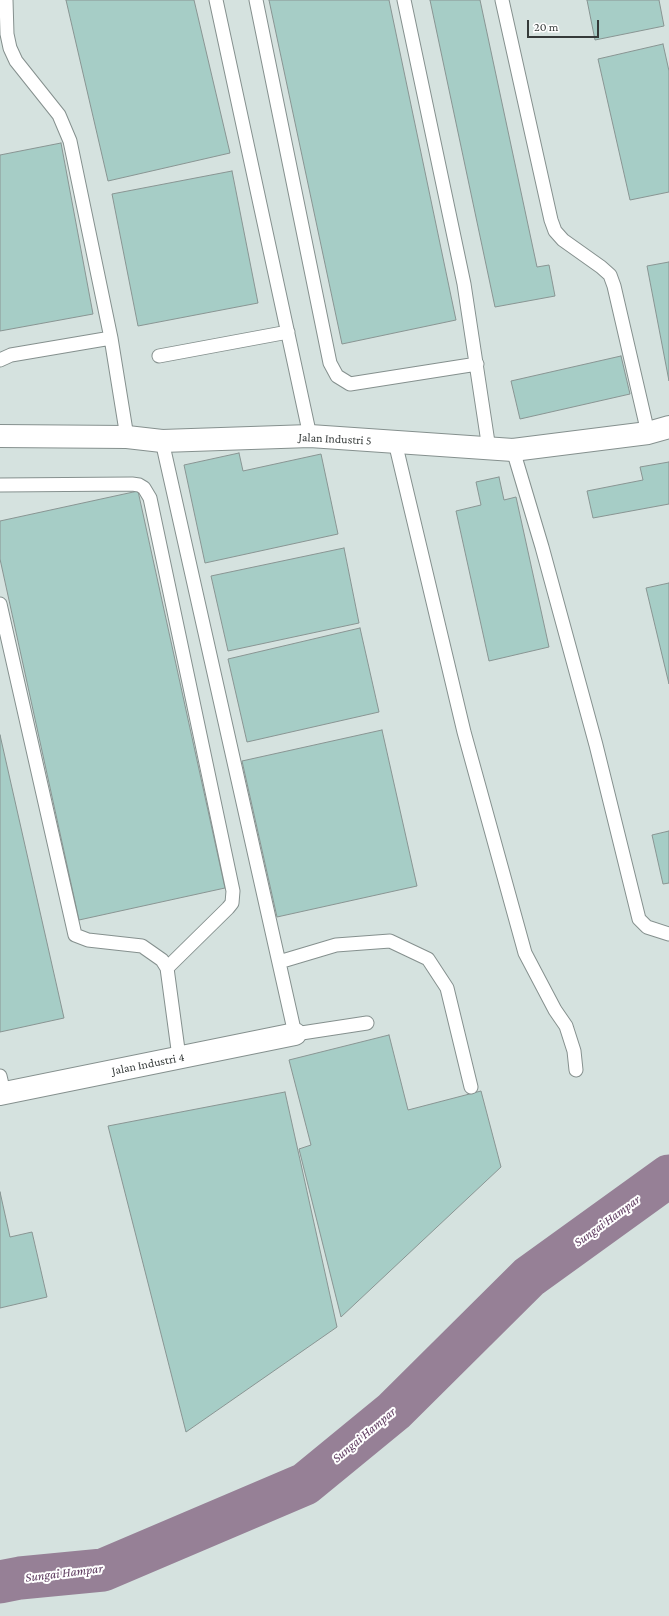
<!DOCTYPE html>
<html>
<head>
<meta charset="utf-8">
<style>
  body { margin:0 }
  #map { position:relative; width:669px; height:1616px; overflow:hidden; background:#d5e2df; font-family:"Crimson Pro",serif }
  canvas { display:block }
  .scale { position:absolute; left:527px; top:20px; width:72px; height:18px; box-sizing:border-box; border:2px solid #353a39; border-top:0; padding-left:5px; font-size:12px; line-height:14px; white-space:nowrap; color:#353a39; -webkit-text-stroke:3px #fff; paint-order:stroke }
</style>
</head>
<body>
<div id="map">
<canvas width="669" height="1616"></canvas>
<div class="scale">20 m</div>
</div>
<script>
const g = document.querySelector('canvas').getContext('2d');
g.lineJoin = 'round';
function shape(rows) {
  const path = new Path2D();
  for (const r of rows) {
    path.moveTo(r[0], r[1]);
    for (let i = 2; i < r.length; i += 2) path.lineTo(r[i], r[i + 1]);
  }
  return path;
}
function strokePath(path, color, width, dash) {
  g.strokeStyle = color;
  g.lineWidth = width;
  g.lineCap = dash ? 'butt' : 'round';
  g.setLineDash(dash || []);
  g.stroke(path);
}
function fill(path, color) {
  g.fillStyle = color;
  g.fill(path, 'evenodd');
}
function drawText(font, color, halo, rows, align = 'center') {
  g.font = font + ' "Crimson Pro",serif';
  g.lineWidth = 4;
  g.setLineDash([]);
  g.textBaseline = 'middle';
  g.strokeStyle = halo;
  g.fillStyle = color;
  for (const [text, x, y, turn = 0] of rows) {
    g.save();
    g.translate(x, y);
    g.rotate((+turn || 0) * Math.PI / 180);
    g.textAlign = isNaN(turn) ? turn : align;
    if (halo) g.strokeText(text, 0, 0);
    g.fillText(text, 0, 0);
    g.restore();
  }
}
strokePath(shape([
  [0,1582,20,1578,103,1570,305,1484,394,1411,529,1277,669,1176]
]), '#968096', 43);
const building = shape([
  [66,0,194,0,230,153,108,181,66,0],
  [269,0,389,0,456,320,342,344,269,0],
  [430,0,480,0,537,267,549,265,555,296,495,307,430,0],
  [587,0,659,0,664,26,595,40,587,0],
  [663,44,669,71,669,192,630,200,598,59,663,44],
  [61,143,93,314,0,331,0,155,61,143],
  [232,171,258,303,138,326,112,194,232,171],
  [669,262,669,381,647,266,669,262],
  [621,356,630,394,520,419,511,381,621,356],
  [239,453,243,471,321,454,338,534,205,563,184,465,239,453],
  [669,462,669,504,593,518,587,491,643,480,640,467,669,462],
  [499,477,504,500,516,497,549,647,489,661,456,511,481,505,476,482,499,477],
  [138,491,225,888,79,920,0,559,0,521,138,491],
  [344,548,359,623,228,651,211,576,344,548],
  [669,583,669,684,646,588,669,583],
  [360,628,379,712,247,742,228,659,360,628],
  [382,730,417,886,277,917,242,761,382,730],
  [0,735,64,1018,0,1032,0,735],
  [669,831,669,883,663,884,652,835,669,831],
  [389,1035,408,1110,481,1091,501,1167,341,1317,299,1149,311,1145,289,1060,389,1035],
  [285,1092,337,1327,186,1432,108,1126,285,1092],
  [0,1192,10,1237,32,1232,47,1297,0,1308,0,1192]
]);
fill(building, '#a6cdc6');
strokePath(building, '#899593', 1);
const lane = shape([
  [6,0,7,34,10,48,16,61,59,115,70,141,111,338,127,437],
  [216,0,310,436],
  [256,0,330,363,337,376,350,384,477,364],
  [404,0,464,284,489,449],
  [502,0,551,220,555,231,563,240,601,267,610,275,614,286,648,433],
  [159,356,288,332],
  [0,360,11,355,111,338],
  [162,441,295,1034,367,1023],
  [395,442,464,732,525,953,555,1010,566,1026,574,1051,576,1070],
  [513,450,542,547,596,745,639,919,647,927,669,934],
  [0,485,132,484,139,485,144,488,150,498,233,891,232,903,228,908,167,968],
  [0,604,75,935,88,940,142,946,162,960,167,968,179,1057],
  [279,962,336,945,390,941,428,959,447,988,471,1087],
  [0,1076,4,1093]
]);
const street = shape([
  [0,436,127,437,162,441,310,436,513,450,648,433,669,427],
  [0,1094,295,1034]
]);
strokePath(lane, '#85908e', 15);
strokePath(street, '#85908e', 24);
strokePath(lane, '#fff', 13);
strokePath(street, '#fff', 22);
drawText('12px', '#353a39', '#fff', [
  ["Jalan Industri 5",335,439,3],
  ["Jalan Industri 4",148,1064,-11]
]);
drawText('italic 13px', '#5e3b5f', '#fff', [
  ["Sungai Hampar",607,1221,-36],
  ["Sungai Hampar",364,1435,-40],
  ["Sungai Hampar",64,1573,-7]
]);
</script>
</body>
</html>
